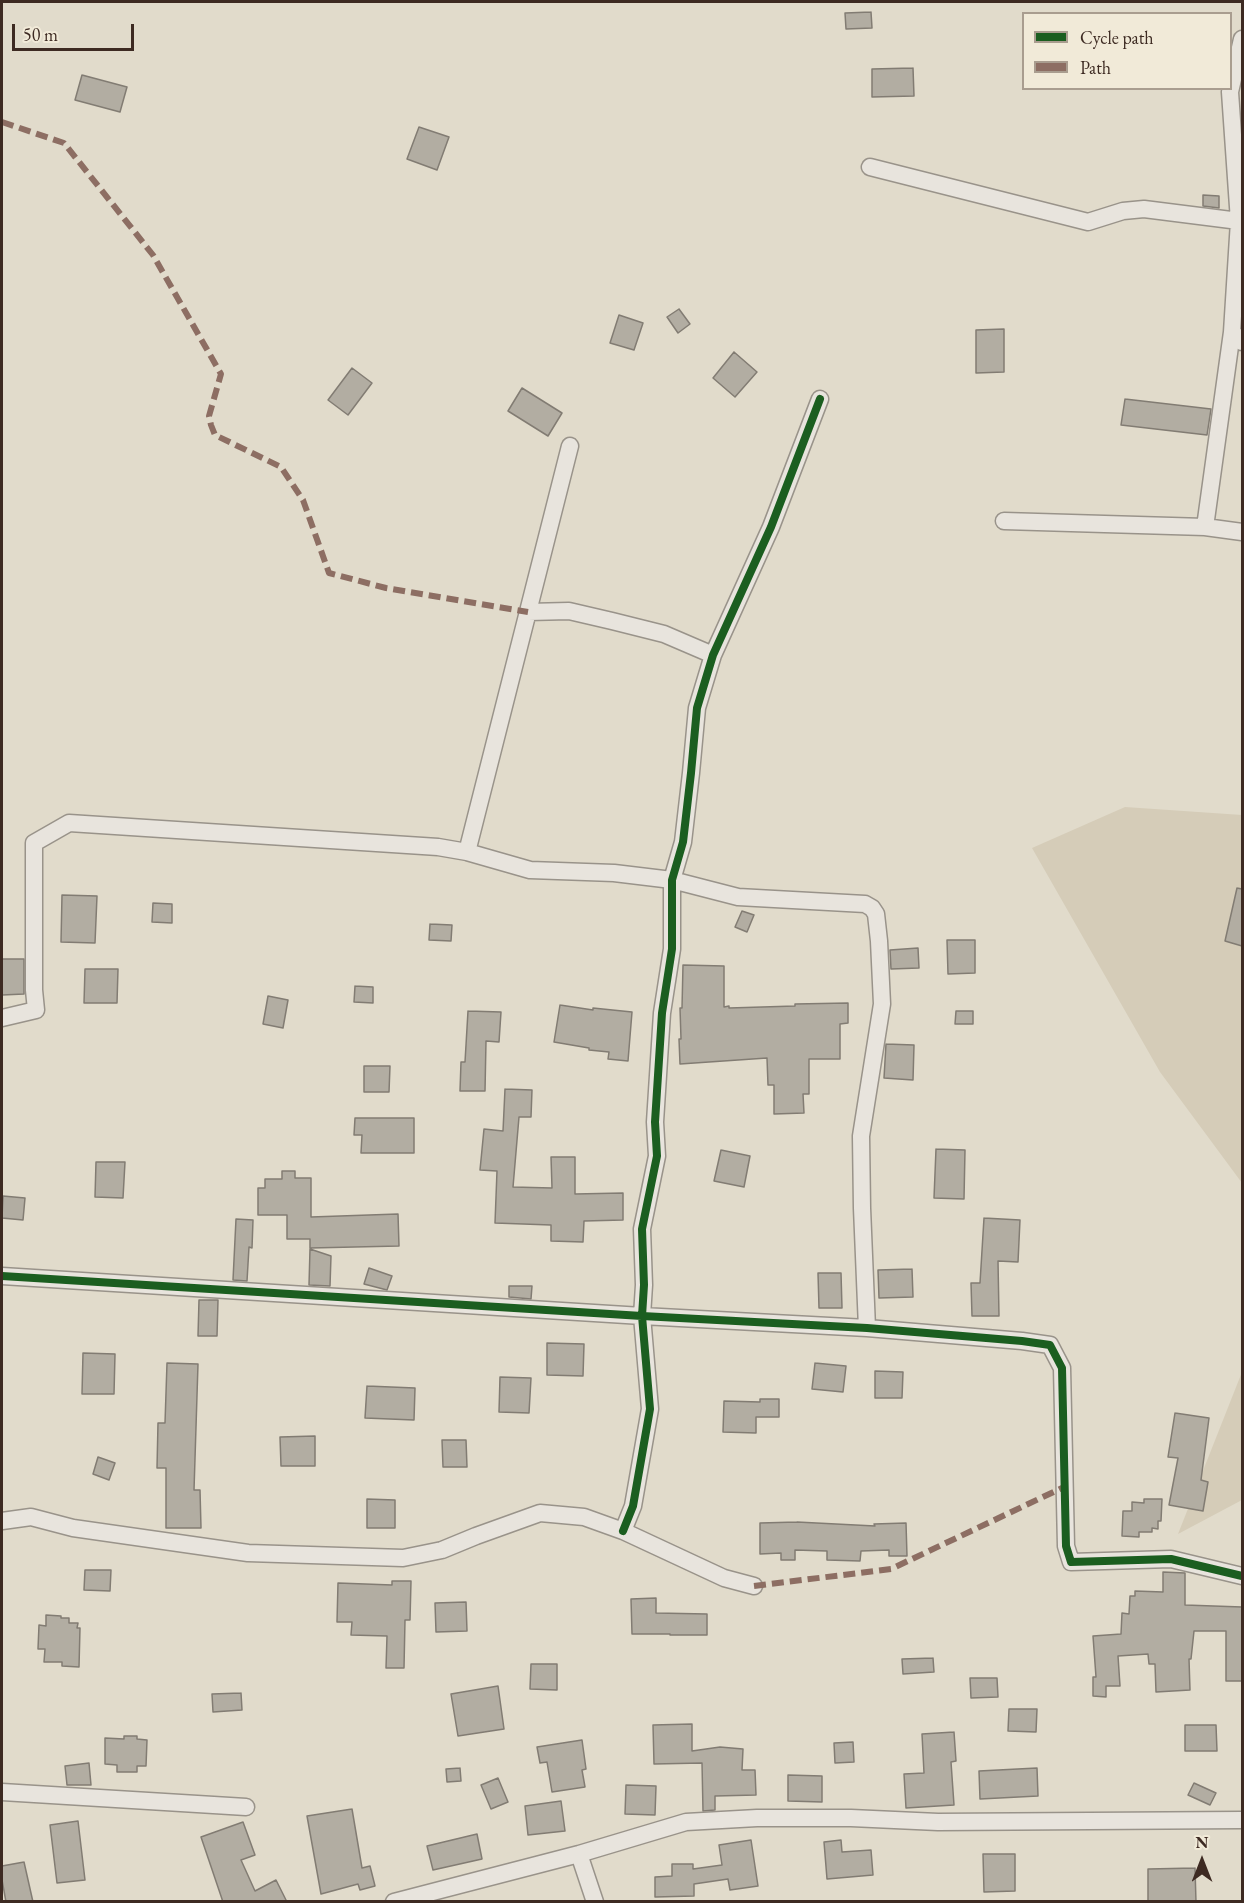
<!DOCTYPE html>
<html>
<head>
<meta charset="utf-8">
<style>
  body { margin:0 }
  #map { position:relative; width:1244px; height:1903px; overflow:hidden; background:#e1dbcb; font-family:"EB Garamond",serif }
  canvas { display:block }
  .frame { position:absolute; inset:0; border:3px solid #3d2a22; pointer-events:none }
  .legend { position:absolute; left:1022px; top:12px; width:210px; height:78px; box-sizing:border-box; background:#f1ead8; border:2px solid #a99d8f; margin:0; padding:8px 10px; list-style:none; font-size:18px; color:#3d2a22 }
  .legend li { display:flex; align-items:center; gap:12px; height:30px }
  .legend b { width:30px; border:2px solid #a99d8f }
  .north { position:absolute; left:1172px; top:1831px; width:60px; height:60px; -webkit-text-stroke:4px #f1ead8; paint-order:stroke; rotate:0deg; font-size:16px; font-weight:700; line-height:24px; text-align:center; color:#3d2a22 }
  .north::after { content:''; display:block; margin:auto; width:21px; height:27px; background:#3d2a22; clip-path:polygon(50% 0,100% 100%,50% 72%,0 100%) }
  .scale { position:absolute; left:12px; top:24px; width:122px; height:27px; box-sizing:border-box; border:3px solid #3d2a22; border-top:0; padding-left:8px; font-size:18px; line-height:21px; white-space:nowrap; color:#3d2a22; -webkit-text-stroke:4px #f1ead8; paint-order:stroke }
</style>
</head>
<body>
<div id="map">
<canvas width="1244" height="1903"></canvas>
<div class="frame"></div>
<ul class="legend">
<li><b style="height:8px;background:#1b5e20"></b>Cycle path</li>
<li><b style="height:8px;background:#8d6e63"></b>Path</li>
</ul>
<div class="north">N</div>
<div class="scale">50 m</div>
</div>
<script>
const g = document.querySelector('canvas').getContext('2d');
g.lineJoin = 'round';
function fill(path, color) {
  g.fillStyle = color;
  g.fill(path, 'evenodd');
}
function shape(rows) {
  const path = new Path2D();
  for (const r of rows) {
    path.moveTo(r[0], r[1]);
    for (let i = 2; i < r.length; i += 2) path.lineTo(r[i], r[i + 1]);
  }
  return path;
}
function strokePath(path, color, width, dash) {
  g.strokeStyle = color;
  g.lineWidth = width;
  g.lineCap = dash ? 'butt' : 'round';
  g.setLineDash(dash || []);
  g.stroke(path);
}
fill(shape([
  [1125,807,1242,815,1242,1183,1160,1072,1032,848],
  [1242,1372,1242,1500,1178,1534]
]), '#d5ccb8');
const building = shape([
  [871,12,872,28,846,29,845,13,871,12],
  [913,68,914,96,872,97,872,69,913,68],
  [82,75,127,87,120,112,75,100,82,75],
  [419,127,449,137,437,170,407,159,419,127],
  [1203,195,1219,196,1219,208,1203,206,1203,195],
  [679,309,690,324,678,333,667,317,679,309],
  [619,315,643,323,634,350,610,343,619,315],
  [1004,329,1004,372,976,373,976,330,1004,329],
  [734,352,757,372,735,397,713,378,734,352],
  [352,368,372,383,348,415,328,400,352,368],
  [522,388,562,413,548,436,508,411,522,388],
  [1125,399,1211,409,1207,435,1121,425,1125,399],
  [1237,888,1242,889,1242,946,1225,941,1237,888],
  [62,895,97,896,95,943,61,942,62,895],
  [153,903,172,904,172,923,152,922,153,903],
  [742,911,754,915,747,932,735,927,742,911],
  [430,924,452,925,451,941,429,940,430,924],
  [947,940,975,940,975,973,948,974,947,940],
  [918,948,919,968,891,969,890,950,918,948],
  [2,959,24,959,24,994,2,995,2,959],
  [683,965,724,966,724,1007,729,1006,729,1008,795,1006,795,1004,848,1003,848,1023,840,1024,840,1059,809,1059,809,1094,803,1094,804,1113,774,1114,774,1085,768,1085,767,1058,680,1064,679,1039,681,1039,680,1008,682,1008,683,965],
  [85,969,118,969,117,1003,84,1003,85,969],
  [355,986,373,987,373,1003,354,1002,355,986],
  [268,996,288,1000,283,1028,263,1024,268,996],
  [560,1005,593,1010,593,1008,632,1012,628,1061,608,1059,609,1052,589,1050,589,1048,554,1042,560,1005],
  [468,1011,501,1012,499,1042,486,1041,485,1091,460,1091,461,1062,465,1062,468,1011],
  [956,1011,973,1011,973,1024,955,1024,956,1011],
  [886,1044,914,1045,913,1080,884,1078,886,1044],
  [364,1066,390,1066,389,1092,364,1092,364,1066],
  [505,1089,532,1090,531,1117,519,1117,513,1187,552,1188,551,1157,575,1157,575,1194,623,1193,623,1220,584,1221,583,1242,551,1241,551,1225,495,1223,497,1171,480,1170,484,1129,503,1131,505,1089],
  [355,1118,414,1118,414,1153,361,1153,362,1135,354,1135,355,1118],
  [936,1149,965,1150,964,1199,934,1198,936,1149],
  [721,1150,750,1156,744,1187,714,1181,721,1150],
  [96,1162,125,1162,123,1198,95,1197,96,1162],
  [282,1171,295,1171,295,1178,311,1178,311,1217,398,1214,399,1246,310,1248,310,1239,287,1239,287,1215,258,1215,258,1188,265,1188,265,1179,282,1179,282,1171],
  [3,1196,25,1198,23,1220,2,1218,3,1196],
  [984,1218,1020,1220,1018,1262,998,1261,999,1316,972,1316,971,1283,980,1283,984,1218],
  [236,1219,253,1220,252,1248,249,1247,247,1281,233,1280,236,1219],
  [310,1249,331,1256,330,1286,309,1285,310,1249],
  [369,1268,392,1276,387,1290,364,1284,369,1268],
  [912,1269,913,1297,879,1298,878,1270,912,1269],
  [818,1273,841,1273,842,1308,819,1308,818,1273],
  [509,1286,532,1286,531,1299,509,1297,509,1286],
  [199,1300,218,1300,217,1336,198,1336,199,1300],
  [547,1343,584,1344,583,1376,547,1375,547,1343],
  [83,1353,115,1354,114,1394,82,1394,83,1353],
  [167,1363,198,1364,194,1490,200,1490,201,1528,166,1528,166,1468,157,1468,158,1423,165,1423,167,1363],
  [815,1363,846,1366,843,1392,812,1389,815,1363],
  [875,1371,903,1372,902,1398,875,1398,875,1371],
  [500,1377,531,1378,529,1413,499,1412,500,1377],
  [367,1386,415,1388,414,1420,365,1418,367,1386],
  [760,1399,779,1399,779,1417,756,1417,756,1433,723,1432,724,1401,760,1402,760,1399],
  [1175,1413,1209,1418,1201,1480,1208,1482,1203,1511,1169,1505,1178,1458,1168,1457,1175,1413],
  [315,1436,315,1466,281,1466,280,1437,315,1436],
  [442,1440,466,1440,467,1467,443,1467,442,1440],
  [98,1457,115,1463,109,1480,93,1474,98,1457],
  [367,1499,395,1500,395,1528,367,1528,367,1499],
  [1144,1499,1162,1499,1161,1521,1158,1521,1158,1529,1152,1528,1152,1532,1139,1532,1139,1537,1122,1536,1123,1511,1132,1511,1132,1502,1144,1503,1144,1499],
  [797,1522,875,1526,874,1524,906,1523,907,1556,889,1556,889,1550,861,1551,860,1561,827,1560,827,1551,795,1550,795,1560,781,1560,781,1553,760,1554,760,1523,797,1522],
  [85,1570,111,1570,110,1591,84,1590,85,1570],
  [1163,1572,1185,1573,1185,1605,1242,1607,1242,1681,1226,1681,1226,1631,1194,1631,1191,1659,1189,1659,1190,1690,1156,1692,1155,1664,1149,1664,1148,1654,1118,1656,1120,1686,1106,1686,1106,1697,1093,1696,1093,1677,1096,1677,1093,1636,1121,1634,1122,1613,1129,1614,1130,1596,1135,1596,1135,1591,1163,1592,1163,1572],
  [392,1581,411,1581,410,1620,405,1620,404,1668,386,1668,387,1636,351,1635,352,1622,337,1622,338,1583,392,1585,392,1581],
  [656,1598,656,1613,707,1614,707,1635,670,1635,670,1634,632,1634,631,1599,656,1598],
  [466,1602,467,1631,436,1632,435,1603,466,1602],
  [46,1615,61,1616,61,1618,69,1618,69,1623,78,1623,77,1628,80,1628,79,1667,62,1666,62,1662,44,1662,45,1649,38,1649,39,1625,46,1626,46,1615],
  [933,1658,934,1672,903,1674,902,1659,933,1658],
  [531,1664,557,1664,557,1690,530,1689,531,1664],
  [970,1678,997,1678,998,1697,971,1698,970,1678],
  [498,1686,504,1729,458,1736,451,1694,498,1686],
  [241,1693,242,1710,213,1712,212,1694,241,1693],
  [1009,1709,1037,1709,1036,1732,1008,1731,1009,1709],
  [692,1724,692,1751,720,1747,743,1749,742,1770,755,1770,756,1795,715,1796,715,1810,703,1811,702,1763,654,1764,653,1725,692,1724],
  [1185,1725,1216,1725,1217,1751,1185,1751,1185,1725],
  [954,1732,956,1761,951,1762,954,1805,906,1808,904,1774,924,1773,922,1734,954,1732],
  [124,1736,137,1736,137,1739,147,1740,146,1766,137,1766,137,1772,117,1772,117,1765,105,1764,105,1738,124,1739,124,1736],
  [582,1740,586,1769,582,1770,585,1787,552,1792,547,1762,540,1763,537,1747,582,1740],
  [853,1742,854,1762,835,1763,834,1743,853,1742],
  [89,1763,91,1785,67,1785,65,1766,89,1763],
  [460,1768,461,1781,447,1782,446,1769,460,1768],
  [1037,1768,1038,1796,980,1799,979,1771,1037,1768],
  [788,1775,822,1776,822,1802,788,1801,788,1775],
  [498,1778,508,1802,491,1809,481,1785,498,1778],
  [1194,1783,1216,1793,1210,1805,1188,1795,1194,1783],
  [626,1785,656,1786,655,1815,625,1814,626,1785],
  [561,1801,565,1831,528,1835,525,1806,561,1801],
  [352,1809,362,1868,370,1866,375,1886,360,1890,358,1884,321,1894,307,1816,352,1809],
  [78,1821,85,1880,57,1883,50,1825,78,1821],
  [243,1822,255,1855,241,1860,255,1891,276,1880,287,1902,223,1902,201,1837,243,1822],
  [477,1834,482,1859,433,1870,427,1846,477,1834],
  [751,1840,758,1886,730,1890,728,1879,694,1884,694,1896,655,1897,655,1877,672,1876,672,1864,693,1864,693,1869,722,1865,719,1845,751,1840],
  [841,1840,842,1852,871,1850,873,1875,827,1879,824,1842,841,1840],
  [983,1854,1015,1854,1015,1891,984,1892,983,1854],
  [24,1862,33,1902,6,1902,2,1880,2,1866,24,1862],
  [1195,1868,1196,1902,1148,1902,1148,1869,1195,1868]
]);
fill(building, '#b2ada2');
strokePath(building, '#827c73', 1.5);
const minor = shape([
  [1242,39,1230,92,1239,221,1232,332,1242,342],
  [870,167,1088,222,1123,211,1144,209,1239,221],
  [1004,521,1205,527,1242,532],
  [1205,527,1232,332],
  [528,612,569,611,612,621,664,634,713,655],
  [467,852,530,870,614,873,672,880,738,897,865,904,872,908,876,914,879,941,882,1004,861,1136,862,1208,867,1328],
  [2,1018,36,1010,34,990,34,843,69,823,438,847,467,852,570,446],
  [2,1276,642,1316,867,1328,1022,1341,1050,1345,1062,1368,1066,1546,1071,1562,1171,1559,1242,1576],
  [2,1521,31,1517,73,1528,248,1553,403,1558,442,1550,476,1536,540,1513,584,1517,623,1531,724,1578,754,1586],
  [623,1531,633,1506,650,1409,642,1316,644,1285,642,1229,657,1156,655,1122,662,1013,672,949,672,880,683,842,691,773,697,708,713,655,771,527,820,399],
  [2,1792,246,1807],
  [579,1854,595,1902],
  [394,1902,579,1854,686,1822,757,1818,851,1818,938,1822,1242,1820]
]);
strokePath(minor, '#99938a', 19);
strokePath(minor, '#e8e4dd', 16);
strokePath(shape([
  [2,122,64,143,153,255,221,374,209,416,211,425,215,435,281,467,303,500,329,573,386,588,528,612],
  [754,1586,891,1569,1064,1487]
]), '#8d6e63', 6, [12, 6]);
strokePath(shape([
  [2,1276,642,1316,867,1328,1022,1341,1050,1345,1062,1368,1066,1546,1071,1562,1171,1559,1242,1576],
  [623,1531,633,1506,650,1409,642,1316,644,1285,642,1229,657,1156,655,1122,662,1013,672,949,672,880,683,842,691,773,697,708,713,655,771,527,820,399]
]), '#1b5e20', 8);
</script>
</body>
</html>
